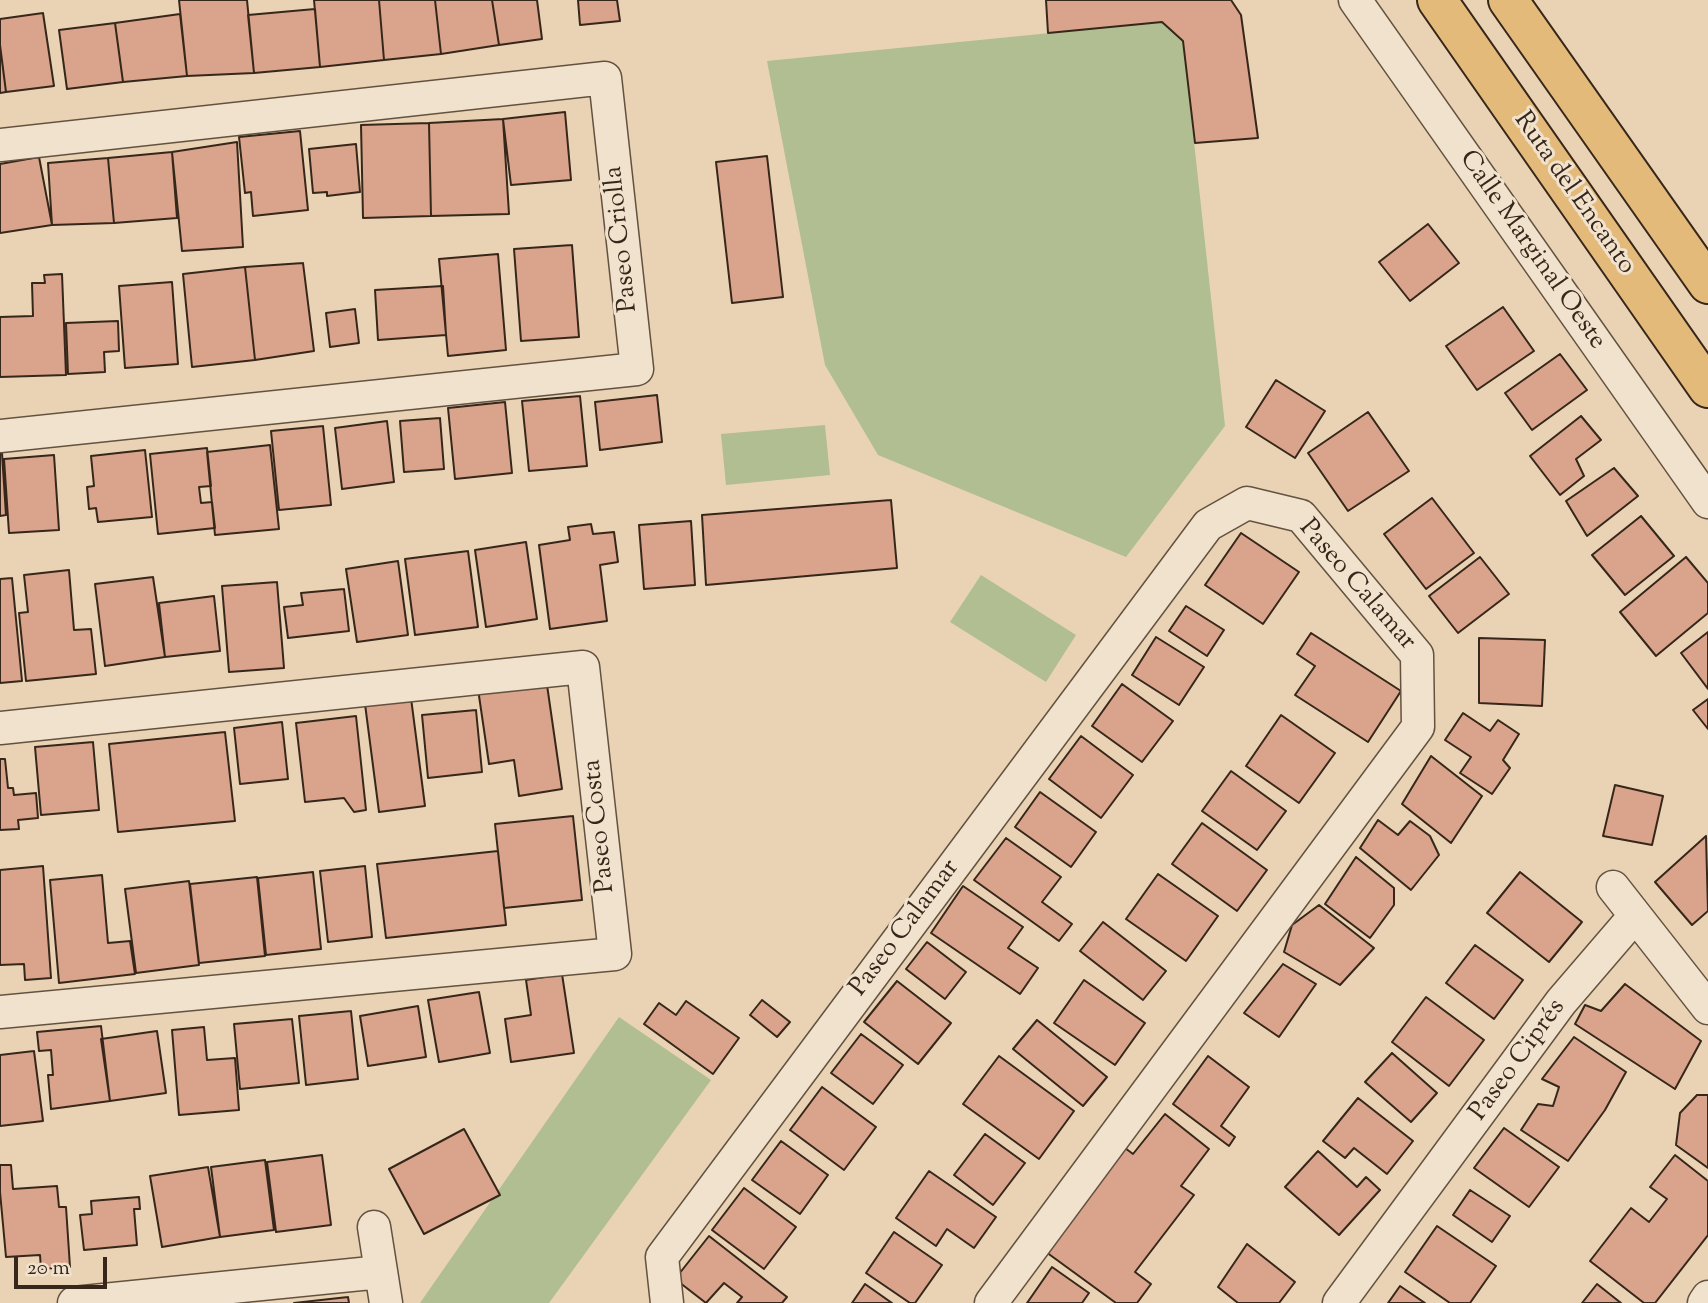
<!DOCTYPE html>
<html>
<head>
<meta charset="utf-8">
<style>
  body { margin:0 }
  #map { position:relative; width:1708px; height:1303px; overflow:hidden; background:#e9d3b4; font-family:"Sorts Mill Goudy",serif }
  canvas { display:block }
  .scale { position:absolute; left:14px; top:1257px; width:93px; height:32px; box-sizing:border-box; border:4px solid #36271a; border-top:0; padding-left:9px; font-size:21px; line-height:24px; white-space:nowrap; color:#36271a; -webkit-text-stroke:5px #f1e2ce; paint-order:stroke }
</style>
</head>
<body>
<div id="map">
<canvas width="1708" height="1303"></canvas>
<div class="scale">20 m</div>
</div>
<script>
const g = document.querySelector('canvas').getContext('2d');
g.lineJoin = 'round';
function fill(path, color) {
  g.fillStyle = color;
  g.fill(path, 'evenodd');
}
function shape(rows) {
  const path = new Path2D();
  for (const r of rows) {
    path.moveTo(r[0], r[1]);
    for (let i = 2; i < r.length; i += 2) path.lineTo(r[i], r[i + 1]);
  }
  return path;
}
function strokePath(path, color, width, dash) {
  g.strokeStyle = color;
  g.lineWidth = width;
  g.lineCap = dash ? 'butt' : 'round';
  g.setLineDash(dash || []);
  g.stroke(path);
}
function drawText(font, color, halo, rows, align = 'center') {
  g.font = font + ' "Sorts Mill Goudy",serif';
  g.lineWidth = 6;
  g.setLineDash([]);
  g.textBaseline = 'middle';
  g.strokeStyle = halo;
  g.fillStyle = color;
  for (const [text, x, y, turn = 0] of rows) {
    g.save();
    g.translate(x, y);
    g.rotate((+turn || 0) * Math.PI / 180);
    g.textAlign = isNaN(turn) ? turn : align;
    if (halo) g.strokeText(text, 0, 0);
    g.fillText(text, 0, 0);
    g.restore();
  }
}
fill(shape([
  [1162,22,1183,41,1225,426,1126,557,878,455,825,365,767,61],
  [825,425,830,475,726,485,721,434],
  [981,575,1076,635,1046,682,950,622],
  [619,1017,711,1080,549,1303,420,1303]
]), '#b0be91');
const building = shape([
  [179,0,247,0,254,73,187,76,179,0],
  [314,0,379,0,384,60,320,67,314,0],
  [379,0,435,0,441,54,384,60,379,0],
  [435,0,492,0,499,45,441,54,435,0],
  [492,0,537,0,542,39,499,45,492,0],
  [578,0,617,0,620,21,580,25,578,0],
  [1046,0,1231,0,1241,15,1258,138,1195,143,1183,41,1162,22,1048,33,1046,0],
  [315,9,320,67,254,73,248,15,315,9],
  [43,13,54,86,6,92,0,45,0,19,43,13],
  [180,14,187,76,123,82,115,23,180,14],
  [115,23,123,82,67,89,59,30,115,23],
  [0,45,6,92,0,93,0,45],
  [565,112,571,180,511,185,503,119,565,112],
  [503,119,509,214,431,216,429,123,503,119],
  [429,123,431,216,363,218,361,125,429,123],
  [300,131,308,210,253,216,251,192,245,193,239,137,300,131],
  [237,142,243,247,182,251,172,152,237,142],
  [356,144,360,192,327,196,327,192,313,193,309,149,356,144],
  [172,152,177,218,114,223,108,158,172,152],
  [767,156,783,297,732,303,716,162,767,156],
  [39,157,52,225,0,233,0,164,39,157],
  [108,158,114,223,52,225,48,163,108,158],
  [1428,224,1459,263,1410,301,1379,262,1428,224],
  [572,245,579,337,521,341,514,249,572,245],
  [498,254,506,350,448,356,439,259,498,254],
  [303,263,314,351,255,360,245,267,303,263],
  [245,267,255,360,192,367,183,274,245,267],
  [62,274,66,375,0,377,0,317,33,316,32,283,45,283,44,275,62,274],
  [172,282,178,364,125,368,119,286,172,282],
  [443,286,446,335,378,340,375,290,443,286],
  [1503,307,1534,351,1477,390,1446,346,1503,307],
  [355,309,359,343,330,347,326,313,355,309],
  [118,321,119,351,104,352,105,372,68,374,66,323,118,321],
  [1560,354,1587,390,1532,430,1505,393,1560,354],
  [1276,380,1325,411,1295,458,1246,427,1276,380],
  [657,395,662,442,600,450,595,402,657,395],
  [580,396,587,466,529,471,522,401,580,396],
  [505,402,512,473,455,479,448,408,505,402],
  [1368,412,1409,471,1348,511,1308,453,1368,412],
  [1581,416,1601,440,1576,459,1584,476,1560,495,1530,456,1581,416],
  [440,418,444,469,404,472,400,421,440,418],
  [387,421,394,482,342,489,335,428,387,421],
  [323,426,331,505,279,510,271,431,323,426],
  [270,445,279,529,215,535,207,452,270,445],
  [207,448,211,486,199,487,201,503,212,502,215,528,158,534,150,454,207,448],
  [145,450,152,517,98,522,96,508,89,509,87,487,94,486,91,456,145,450],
  [0,453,2,453,6,515,0,516,0,453],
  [54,455,59,530,9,533,4,459,54,455],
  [1614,468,1638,496,1587,536,1566,501,1614,468],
  [1432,498,1474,553,1426,589,1384,534,1432,498],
  [891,500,897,568,706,585,702,515,891,500],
  [1641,516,1674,556,1625,595,1592,555,1641,516],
  [691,521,695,585,644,589,639,525,691,521],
  [591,524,593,534,614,532,618,562,600,565,607,621,550,629,539,545,570,540,568,527,591,524],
  [1241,533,1299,572,1263,624,1205,585,1241,533],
  [526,542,537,619,486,627,475,550,526,542],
  [468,551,478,627,415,635,405,559,468,551],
  [1480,557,1509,594,1458,633,1429,596,1480,557],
  [1686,557,1708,583,1708,613,1656,656,1620,612,1686,557],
  [398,561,408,635,357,642,346,569,398,561],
  [69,570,74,630,91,629,96,674,26,681,19,613,28,612,24,575,69,570],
  [153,577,165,657,105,666,95,584,153,577],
  [12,578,22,681,0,683,0,579,12,578],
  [277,582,284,668,229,672,222,586,277,582],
  [344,589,349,631,288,638,284,607,303,605,301,593,344,589],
  [214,596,220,651,165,657,159,603,214,596],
  [1186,606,1224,630,1207,656,1169,631,1186,606],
  [1708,632,1708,689,1681,653,1708,632],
  [1311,633,1401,691,1368,742,1295,695,1315,666,1297,654,1311,633],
  [1156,637,1204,667,1179,705,1132,675,1156,637],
  [1479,638,1545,640,1542,706,1479,703,1479,638],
  [546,678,562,789,519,796,514,760,489,764,478,689,546,678],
  [1122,684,1173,721,1142,762,1092,726,1122,684],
  [411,698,425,806,379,812,365,704,411,698],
  [1708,699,1708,729,1693,710,1708,699],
  [476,710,482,772,428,778,422,715,476,710],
  [1463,713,1490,731,1498,720,1519,734,1503,760,1510,768,1492,794,1460,773,1471,757,1445,740,1463,713],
  [1281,715,1335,753,1299,803,1246,766,1281,715],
  [356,716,366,810,354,812,344,798,305,802,296,723,356,716],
  [282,722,288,779,240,784,234,728,282,722],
  [225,732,235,821,118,832,109,744,225,732],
  [1081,736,1133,775,1101,818,1049,779,1081,736],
  [93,742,99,810,41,815,35,747,93,742],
  [1431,756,1482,796,1451,843,1402,804,1431,756],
  [0,759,5,759,8,788,13,788,14,795,36,793,38,818,18,820,19,829,0,830,0,759],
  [1231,771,1286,811,1257,850,1202,811,1231,771],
  [1615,785,1663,796,1652,845,1603,836,1615,785],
  [1040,792,1096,832,1071,867,1015,827,1040,792],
  [573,816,582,900,504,908,495,824,573,816],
  [1378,820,1398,835,1410,821,1430,836,1439,855,1411,890,1360,848,1378,820],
  [1202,823,1267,870,1237,911,1172,864,1202,823],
  [1706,836,1708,911,1692,925,1655,882,1706,836],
  [1006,838,1061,877,1042,902,1072,924,1059,941,974,880,1006,838],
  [498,851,506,925,386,938,377,864,498,851],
  [1356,857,1394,888,1394,905,1370,938,1325,904,1356,857],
  [43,866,51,978,25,980,24,964,0,965,0,870,43,866],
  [365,866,372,937,328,942,320,871,365,866],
  [313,872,321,949,266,955,258,878,313,872],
  [1520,872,1582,922,1549,962,1487,913,1520,872],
  [1158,874,1218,916,1186,961,1126,919,1158,874],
  [102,875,108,943,130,941,135,974,59,983,50,880,102,875],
  [257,877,265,956,199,963,190,884,257,877],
  [189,881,199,965,136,973,125,889,189,881],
  [963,886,1023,927,1008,948,1038,968,1020,994,931,933,963,886],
  [1319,905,1374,948,1340,985,1284,952,1292,925,1319,905],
  [1103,922,1166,971,1143,1000,1080,951,1103,922],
  [927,942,966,972,945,999,906,969,927,942],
  [1475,945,1523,980,1494,1019,1446,983,1475,945],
  [1283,964,1316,984,1279,1037,1244,1013,1283,964],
  [562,974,574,1053,511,1062,505,1019,531,1015,526,980,562,974],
  [1084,980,1145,1023,1115,1065,1054,1023,1084,980],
  [897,981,951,1023,918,1064,864,1022,897,981],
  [1625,984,1701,1041,1675,1089,1575,1024,1585,1005,1601,1011,1625,984],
  [479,992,490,1053,439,1062,428,1000,479,992],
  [1426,997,1484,1040,1449,1086,1392,1042,1426,997],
  [762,1000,790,1022,777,1037,750,1015,762,1000],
  [686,1001,739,1038,713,1074,644,1024,659,1003,676,1015,686,1001],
  [418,1006,426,1057,368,1066,360,1016,418,1006],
  [351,1011,358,1079,306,1085,299,1016,351,1011],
  [292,1019,299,1083,240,1089,234,1024,292,1019],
  [1037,1020,1107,1077,1083,1106,1013,1049,1037,1020],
  [101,1026,110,1101,51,1109,48,1075,53,1075,51,1050,39,1051,37,1032,101,1026],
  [204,1027,207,1060,235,1058,239,1110,179,1115,172,1030,204,1027],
  [157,1031,166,1093,110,1101,101,1039,157,1031],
  [861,1034,903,1065,873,1104,831,1073,861,1034],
  [1574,1037,1626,1072,1605,1110,1568,1161,1521,1130,1538,1104,1553,1106,1559,1087,1542,1079,1574,1037],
  [34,1051,43,1121,0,1126,0,1055,34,1051],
  [1392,1053,1437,1093,1411,1122,1365,1082,1392,1053],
  [999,1056,1074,1111,1039,1159,963,1104,999,1056],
  [1208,1056,1249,1087,1221,1126,1235,1137,1229,1146,1173,1104,1208,1056],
  [822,1087,876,1127,844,1170,790,1130,822,1087],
  [1697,1095,1708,1095,1708,1168,1676,1145,1680,1113,1697,1095],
  [1358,1098,1413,1141,1387,1174,1354,1148,1345,1158,1323,1141,1358,1098],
  [1165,1114,1209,1149,1181,1186,1194,1195,1135,1272,1151,1284,1137,1303,1116,1303,1046,1252,1125,1148,1133,1154,1165,1114],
  [1504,1128,1559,1167,1529,1207,1474,1168,1504,1128],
  [464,1129,500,1195,424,1234,389,1169,464,1129],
  [985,1134,1025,1163,993,1205,954,1175,985,1134],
  [781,1141,828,1175,800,1214,752,1180,781,1141],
  [1318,1151,1357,1187,1366,1177,1380,1190,1339,1235,1285,1187,1318,1151],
  [322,1155,331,1225,276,1232,267,1162,322,1155],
  [1675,1155,1708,1181,1708,1235,1655,1303,1644,1303,1590,1261,1631,1208,1649,1222,1667,1199,1650,1187,1675,1155],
  [265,1160,274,1230,220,1237,211,1167,265,1160],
  [0,1165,11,1165,13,1189,57,1186,59,1207,66,1207,70,1267,41,1269,40,1255,6,1257,0,1192,0,1165],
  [208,1167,220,1237,162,1247,150,1176,208,1167],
  [929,1171,996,1217,974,1248,947,1229,936,1246,896,1218,929,1171],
  [744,1188,796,1227,764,1269,712,1230,744,1188],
  [1470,1190,1510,1216,1492,1242,1453,1215,1470,1190],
  [139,1197,140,1209,134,1209,137,1245,84,1250,80,1215,92,1214,91,1201,139,1197],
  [1437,1226,1496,1266,1470,1303,1450,1303,1405,1272,1437,1226],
  [894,1232,942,1265,915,1303,910,1303,866,1273,894,1232],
  [709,1236,787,1297,782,1303,737,1303,742,1297,724,1283,706,1303,675,1279,709,1236],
  [1247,1244,1295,1282,1279,1303,1238,1303,1218,1287,1247,1244],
  [1052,1267,1089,1293,1082,1303,1027,1303,1052,1267],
  [865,1284,892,1303,852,1303,865,1284],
  [1597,1284,1621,1303,1582,1303,1597,1284],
  [1400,1286,1425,1303,1388,1303,1400,1286],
  [348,1297,349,1303,294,1303,348,1297]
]);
fill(building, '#d9a38c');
strokePath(building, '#36271a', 2);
const minor = shape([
  [1355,0,1708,502],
  [0,145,605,78,637,369,0,436],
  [0,728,583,667,615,954,0,1012],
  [1613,887,1708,1008],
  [374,1227,386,1303],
  [74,1303,381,1272],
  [667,1303,662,1257,1208,525,1247,503,1301,516,1417,655,1418,727,991,1303],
  [1339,1303,1561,1002,1634,917],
  [1704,1303,1708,1297]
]);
const major = shape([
  [1437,0,1708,388],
  [1508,0,1708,284]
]);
strokePath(minor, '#635240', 35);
strokePath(major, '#36271a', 42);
strokePath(minor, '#f1e2ce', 32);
strokePath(major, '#e4ba7a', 38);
drawText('26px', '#36271a', '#f1e2ce', [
  ["Ruta del Encanto",1573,194,55],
  ["Paseo Criolla",623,239,-96],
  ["Calle Marginal Oeste",1531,251,55],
  ["Paseo Calamar",1356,586,49],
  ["Paseo Costa",601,826,-96],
  ["Paseo Calamar",906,929,-53],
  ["Paseo Ciprés",1519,1061,-54]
]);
</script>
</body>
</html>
